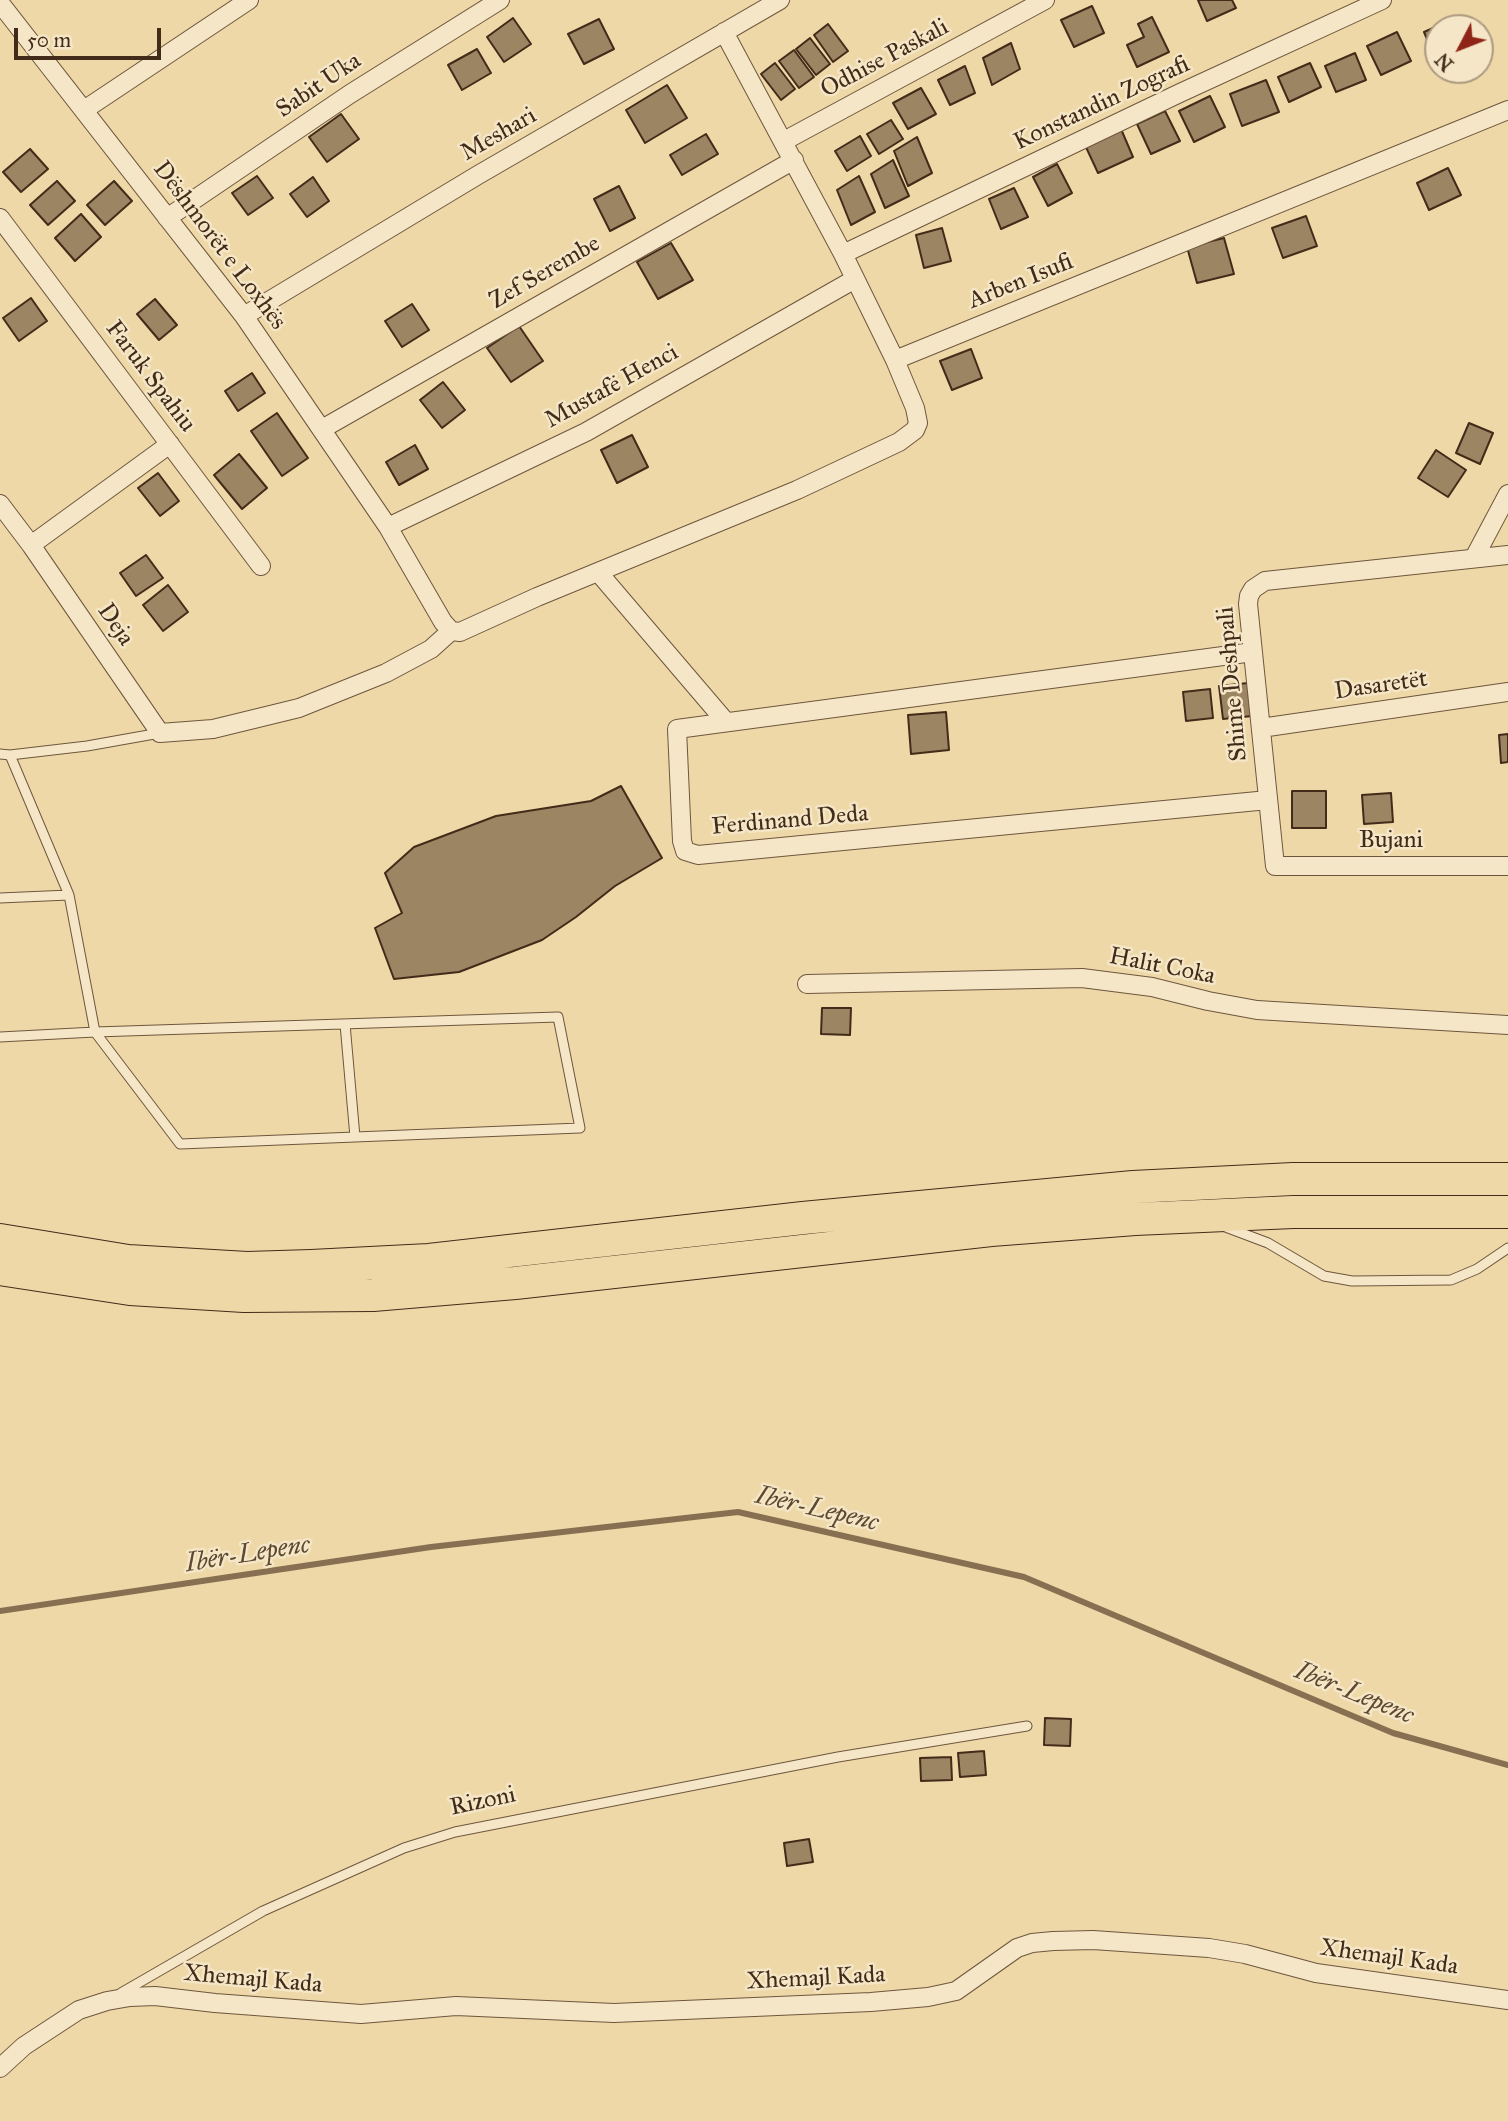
<!DOCTYPE html>
<html>
<head>
<meta charset="utf-8">
<style>
  body { margin:0 }
  #map { position:relative; width:1508px; height:2121px; overflow:hidden; background:#eed8a8; font-family:"IM FELL Great Primer",serif }
  canvas { display:block }
  .north { position:absolute; left:1424px; top:14px; width:70px; height:70px; box-sizing:border-box; background:#f4e6c6; border:2px solid #ad9b81; border-radius:50%; rotate:228deg; font-size:19px; font-weight:700; line-height:28px; text-align:center; color:#432b19 }
  .north::after { content:''; display:block; margin:auto; width:24px; height:32px; background:#8f2418; clip-path:polygon(50% 0,100% 100%,50% 72%,0 100%) }
  .scale { position:absolute; left:14px; top:28px; width:147px; height:32px; box-sizing:border-box; border:4px solid #432b19; border-top:0; padding-left:9px; font-size:21px; line-height:24px; white-space:nowrap; color:#432b19; -webkit-text-stroke:5px #f4e6c6; paint-order:stroke }
</style>
</head>
<body>
<div id="map">
<canvas width="1508" height="2121"></canvas>
<div class="north">N</div>
<div class="scale">50 m</div>
</div>
<script>
const g = document.querySelector('canvas').getContext('2d');
g.lineJoin = 'round';
function shape(rows) {
  const path = new Path2D();
  for (const r of rows) {
    path.moveTo(r[0], r[1]);
    for (let i = 2; i < r.length; i += 2) path.lineTo(r[i], r[i + 1]);
  }
  return path;
}
function strokePath(path, color, width, dash) {
  g.strokeStyle = color;
  g.lineWidth = width;
  g.lineCap = dash ? 'butt' : 'round';
  g.setLineDash(dash || []);
  g.stroke(path);
}
function fill(path, color) {
  g.fillStyle = color;
  g.fill(path, 'evenodd');
}
function drawText(font, color, halo, rows, align = 'center') {
  g.font = font + ' "IM FELL Great Primer",serif';
  g.lineWidth = 5;
  g.setLineDash([]);
  g.textBaseline = 'middle';
  g.strokeStyle = halo;
  g.fillStyle = color;
  for (const [text, x, y, turn = 0] of rows) {
    g.save();
    g.translate(x, y);
    g.rotate((+turn || 0) * Math.PI / 180);
    g.textAlign = isNaN(turn) ? turn : align;
    if (halo) g.strokeText(text, 0, 0);
    g.fillText(text, 0, 0);
    g.restore();
  }
}
strokePath(shape([
  [0,1611,431,1547,738,1512,1024,1577,1393,1733,1508,1765]
]), '#876f51', 6);
const building = shape([
  [1198,0,1232,0,1236,8,1207,21,1198,0],
  [1092,6,1104,33,1074,47,1061,20,1092,6],
  [1152,17,1169,52,1137,67,1127,45,1144,37,1138,24,1152,17],
  [513,18,531,44,504,62,487,37,513,18],
  [1456,18,1460,28,1438,28,1438,60,1436,61,1424,32,1456,18],
  [599,19,614,49,584,64,568,34,599,19],
  [828,24,848,51,833,62,814,35,828,24],
  [1397,32,1411,61,1381,75,1367,46,1397,32],
  [810,38,830,64,816,75,796,49,810,38],
  [1011,43,1020,69,992,85,983,58,1011,43],
  [477,49,491,73,462,90,448,65,477,49],
  [794,50,814,77,799,88,779,61,794,50],
  [1355,53,1366,80,1336,92,1325,66,1355,53],
  [775,63,795,89,781,100,761,74,775,63],
  [1310,63,1321,87,1289,102,1278,77,1310,63],
  [965,66,975,93,950,105,938,80,965,66],
  [1266,80,1279,112,1242,126,1230,94,1266,80],
  [667,85,687,118,645,143,626,110,667,85],
  [921,88,936,114,908,129,893,103,921,88],
  [1210,96,1225,127,1194,142,1179,111,1210,96],
  [1165,111,1180,141,1151,154,1137,124,1165,111],
  [341,114,359,139,327,162,309,137,341,114],
  [891,120,903,139,879,154,867,134,891,120],
  [1121,129,1133,157,1098,173,1085,145,1121,129],
  [706,134,718,154,682,175,670,155,706,134],
  [860,136,871,156,847,171,835,151,860,136],
  [917,137,932,173,908,186,894,151,917,137],
  [30,149,48,169,21,192,3,172,30,149],
  [893,160,909,196,885,208,871,174,893,160],
  [1057,164,1072,193,1048,206,1033,177,1057,164],
  [1448,168,1461,195,1429,210,1417,183,1448,168],
  [257,176,273,198,248,215,232,193,257,176],
  [859,176,875,212,851,225,837,190,859,176],
  [313,177,329,201,307,217,290,194,313,177],
  [57,181,75,201,48,225,30,205,57,181],
  [114,181,132,201,105,225,87,205,114,181],
  [619,186,635,218,610,231,594,199,619,186],
  [1014,188,1028,217,1001,229,989,199,1014,188],
  [81,214,101,237,75,261,55,238,81,214],
  [1306,216,1317,246,1283,258,1272,228,1306,216],
  [942,228,951,261,924,268,916,235,942,228],
  [1224,238,1234,274,1197,283,1187,247,1224,238],
  [671,243,693,280,658,299,637,262,671,243],
  [31,298,47,321,19,341,3,318,31,298],
  [155,299,177,325,159,340,137,314,155,299],
  [412,304,429,330,402,347,385,321,412,304],
  [519,326,543,361,511,382,487,348,519,326],
  [971,349,982,378,952,390,940,361,971,349],
  [252,373,265,393,238,411,225,391,252,373],
  [443,382,465,410,442,428,420,400,443,382],
  [277,413,308,458,282,476,251,431,277,413],
  [1469,423,1493,433,1480,464,1456,453,1469,423],
  [632,435,648,467,617,483,601,450,632,435],
  [415,445,428,469,399,485,386,462,415,445],
  [1436,450,1466,470,1448,497,1418,478,1436,450],
  [239,454,267,488,242,509,214,475,239,454],
  [158,473,179,501,160,516,138,488,158,473],
  [146,555,163,578,136,596,120,573,146,555],
  [168,585,188,612,163,631,143,605,168,585],
  [1248,683,1252,716,1223,719,1219,686,1248,683],
  [1210,689,1213,718,1186,721,1183,692,1210,689],
  [946,712,949,750,911,754,908,715,946,712],
  [1508,734,1508,762,1501,763,1499,735,1508,734],
  [621,786,662,858,615,886,576,917,542,940,459,972,394,979,375,928,402,913,385,873,414,847,496,816,591,801,621,786],
  [1292,791,1326,791,1326,828,1292,828,1292,791],
  [1391,793,1393,822,1364,824,1362,795,1391,793],
  [822,1008,851,1008,850,1035,821,1034,822,1008],
  [1045,1718,1071,1719,1070,1746,1044,1745,1045,1718],
  [984,1751,986,1775,960,1777,958,1753,984,1751],
  [951,1757,952,1780,921,1781,920,1758,951,1757],
  [809,1839,813,1862,787,1866,784,1843,809,1839]
]);
fill(building, '#9c8563');
strokePath(building, '#432b19', 2);
const service = shape([
  [0,754,10,755,87,746,160,733],
  [0,898,69,895],
  [345,1024,355,1137],
  [0,1037,95,1032,558,1017,580,1128,180,1144,95,1032,69,895,10,755],
  [1223,1226,1268,1243,1324,1276,1352,1281,1451,1280,1477,1269,1508,1248],
  [121,1993,263,1911,404,1848,455,1832,838,1757,1027,1726]
]);
const minor = shape([
  [0,3,244,316,388,527,443,622,451,631,460,632,537,597,797,490,899,442,915,430,918,423,915,408,895,360,843,254,724,32],
  [84,110,249,0],
  [784,141,1045,0],
  [0,218,261,566],
  [167,218,350,94,500,0],
  [843,254,1180,93,1382,0],
  [244,316,478,175,780,0],
  [895,360,1508,110],
  [322,429,794,160],
  [0,504,31,545,160,733,213,729,299,708,386,673,431,649,451,631],
  [388,527,586,432,855,279],
  [31,545,170,444],
  [1508,555,1265,581,1253,589,1249,596,1248,604,1275,866,1508,866],
  [1474,558,1508,494],
  [598,572,726,722],
  [1253,652,677,729,682,841,685,851,698,855,1268,800],
  [1261,728,1508,692],
  [807,984,1082,978,1152,987,1208,1001,1257,1010,1508,1025],
  [0,2068,24,2046,79,2010,107,2001,130,1997,155,1996,215,2003,361,2014,456,2006,614,2013,871,2002,928,1997,956,1991,1017,1948,1032,1943,1053,1941,1093,1940,1209,1948,1245,1954,1316,1973,1508,2000]
]);
const motorway = shape([
  [0,1240,128,1261,247,1268,311,1266,429,1260,803,1218,1133,1187,1293,1179,1508,1179],
  [0,1269,130,1289,244,1296,373,1295,515,1283,991,1230,1135,1219,1293,1212,1508,1212]
]);
strokePath(service, '#6e563d', 11);
strokePath(minor, '#6e563d', 20);
strokePath(motorway, '#432b19', 34);
strokePath(service, '#f4e6c6', 9);
strokePath(minor, '#f4e6c6', 18);
strokePath(motorway, '#eed8a8', 32);
drawText('24px', '#432b19', '#f4e6c6', [
  ["Odhise Paskali",885,59,-28],
  ["Sabit Uka",319,86,-34],
  ["Konstandin Zografi",1102,104,-25],
  ["Meshari",499,135,-30],
  ["Dëshmorët e Loxhës",219,246,53],
  ["Zef Serembe",545,273,-30],
  ["Arben Isufi",1021,282,-22],
  ["Faruk Spahiu",150,377,53],
  ["Mustafë Henci",612,387,-29],
  ["Deja",115,625,56],
  ["Shime Deshpali",1233,684,-95],
  ["Dasaretët",1381,686,-8],
  ["Ferdinand Deda",790,821,-5],
  ["Bujani",1391,841],
  ["Halit Coka",1162,967,11],
  ["Rizoni",483,1802,-12],
  ["Xhemajl Kada",1389,1958,8],
  ["Xhemajl Kada",816,1979,-3],
  ["Xhemajl Kada",253,1980,5]
]);
drawText('italic 26px', '#5f4830', '#f4e6c6', [
  ["Ibër-Lepenc",817,1510,13],
  ["Ibër-Lepenc",248,1555,-9],
  ["Ibër-Lepenc",1354,1694,22]
]);
</script>
</body>
</html>
